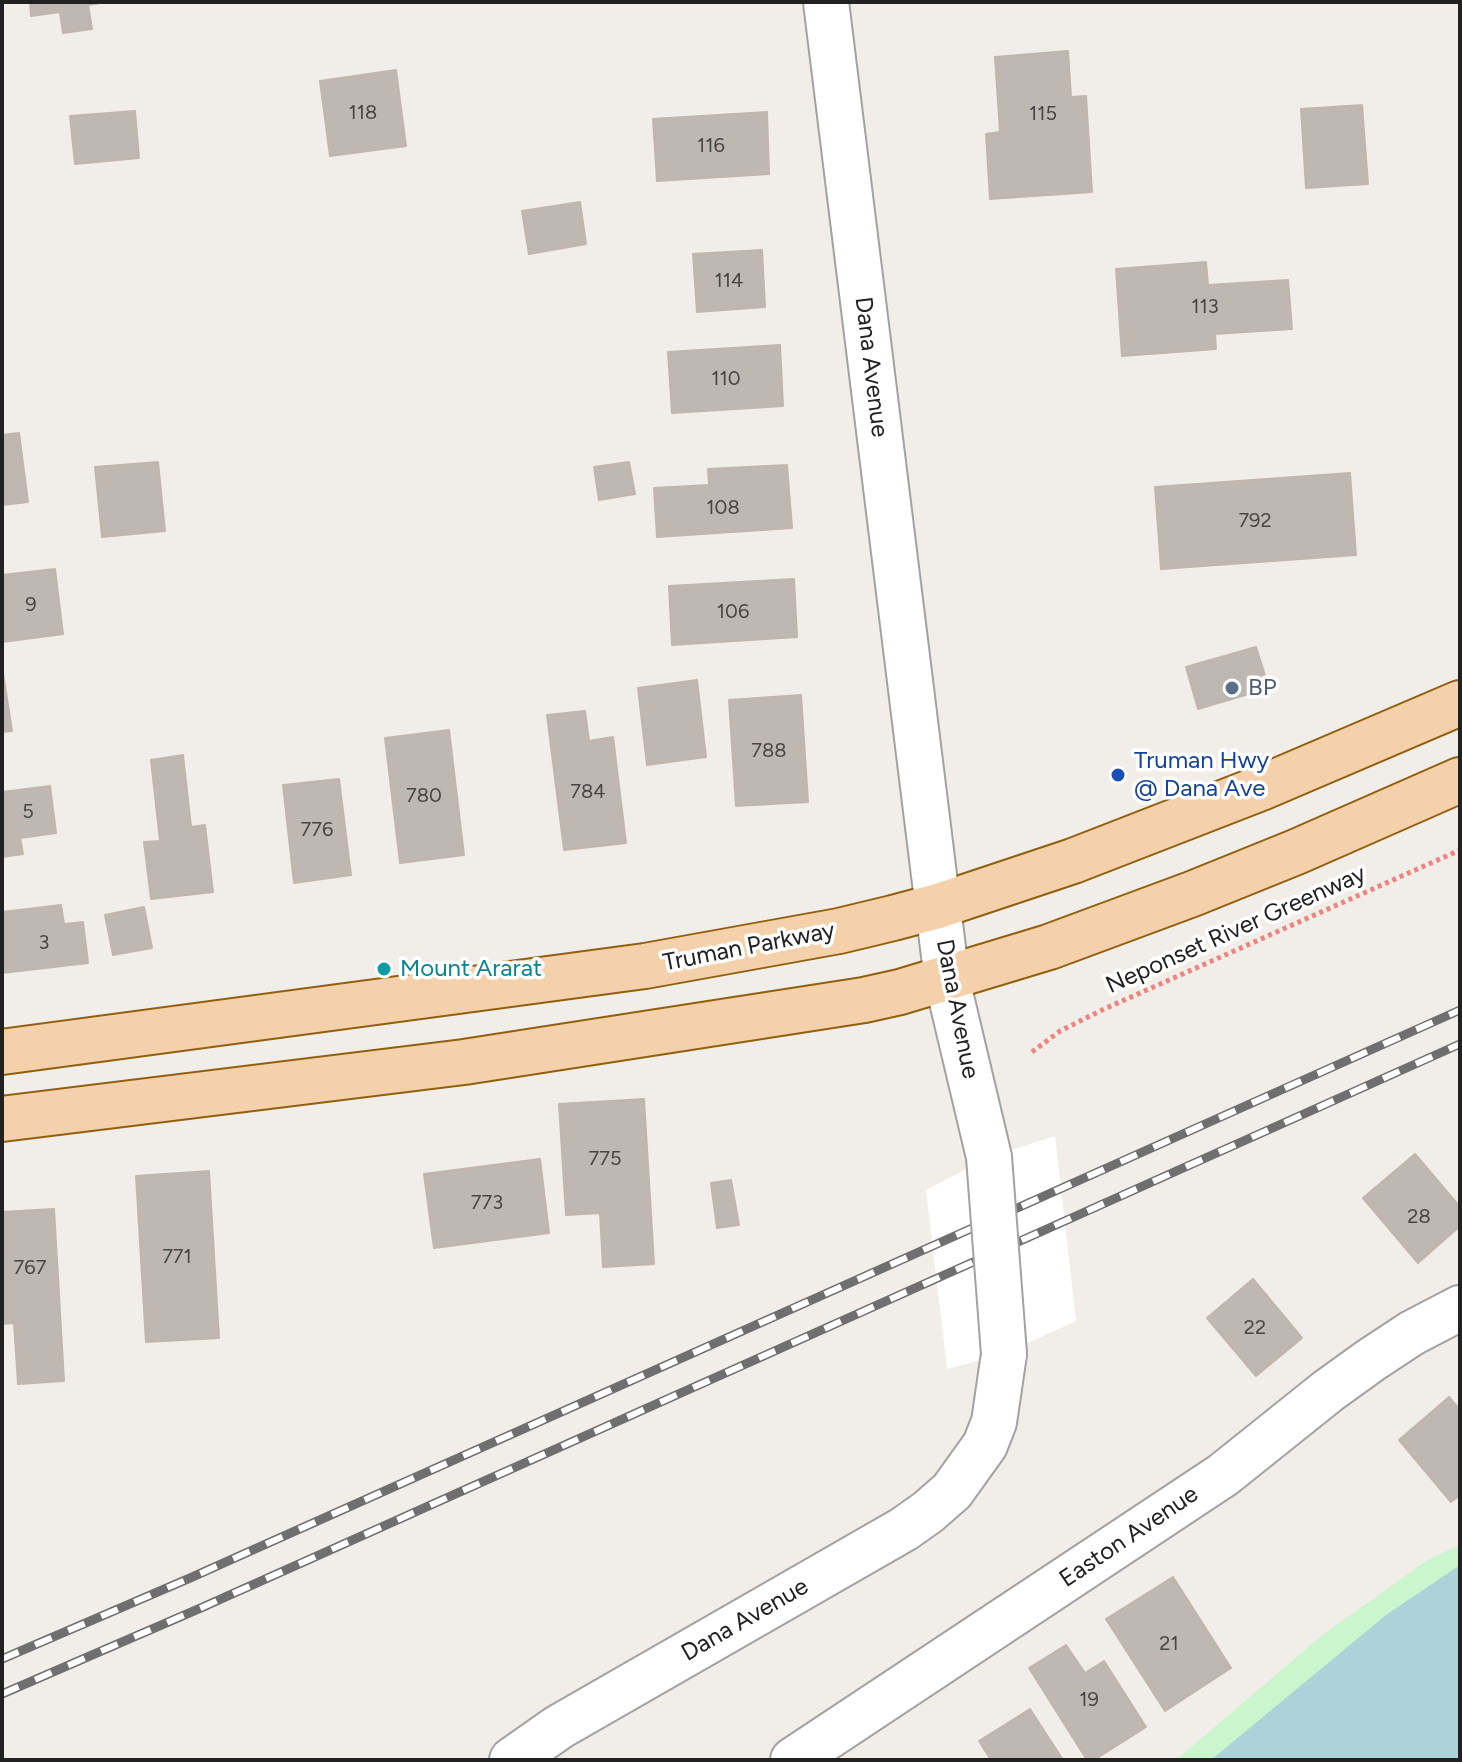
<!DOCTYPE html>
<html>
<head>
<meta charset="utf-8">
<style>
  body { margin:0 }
  #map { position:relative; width:1462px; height:1762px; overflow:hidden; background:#f1eee9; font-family:Figtree,sans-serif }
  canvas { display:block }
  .frame { position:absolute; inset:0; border:4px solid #212121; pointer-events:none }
</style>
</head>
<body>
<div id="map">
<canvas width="1462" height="1762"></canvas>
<div class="frame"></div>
</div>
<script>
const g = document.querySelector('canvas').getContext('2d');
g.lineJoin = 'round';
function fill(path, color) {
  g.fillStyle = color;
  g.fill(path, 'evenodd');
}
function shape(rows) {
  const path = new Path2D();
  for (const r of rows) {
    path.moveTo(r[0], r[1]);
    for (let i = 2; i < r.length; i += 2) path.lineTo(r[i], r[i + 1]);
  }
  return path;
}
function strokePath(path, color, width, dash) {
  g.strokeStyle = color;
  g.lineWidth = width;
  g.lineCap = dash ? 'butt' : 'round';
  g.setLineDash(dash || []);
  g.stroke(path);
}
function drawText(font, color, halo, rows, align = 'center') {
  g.font = font + ' Figtree,sans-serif';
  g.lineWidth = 7;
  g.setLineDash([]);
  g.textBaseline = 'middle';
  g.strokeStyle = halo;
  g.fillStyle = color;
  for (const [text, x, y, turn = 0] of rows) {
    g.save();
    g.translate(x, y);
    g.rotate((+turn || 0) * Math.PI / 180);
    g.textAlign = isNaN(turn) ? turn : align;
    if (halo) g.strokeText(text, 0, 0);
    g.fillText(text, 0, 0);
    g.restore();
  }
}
fill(shape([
  [1460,1545,1460,1760,1176,1760,1321,1636,1429,1559]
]), '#cbf5cd');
fill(shape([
  [1460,1565,1460,1760,1211,1760,1386,1615]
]), '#aed2da');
fill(shape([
  [1055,1136,1076,1321,1004,1354,947,1369,926,1190,989,1157]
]), '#fff');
const building = shape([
  [30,2,100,2,100,3,88,5,92,29,63,33,60,12,31,16,30,2],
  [1068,51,1071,97,1086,96,1092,192,990,199,986,134,1000,132,995,57,1068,51],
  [396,70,406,146,330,156,320,81,396,70],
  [1362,105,1368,184,1306,188,1301,109,1362,105],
  [135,111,139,158,75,164,70,116,135,111],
  [767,112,769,174,657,181,653,119,767,112],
  [580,202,586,244,529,254,522,211,580,202],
  [762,250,765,307,697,312,693,254,762,250],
  [1206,262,1208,285,1288,280,1292,329,1215,334,1216,349,1122,356,1116,269,1206,262],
  [780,345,783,406,672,413,668,352,780,345],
  [19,433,28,502,2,505,2,435,19,433],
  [158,462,165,531,102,537,95,467,158,462],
  [629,462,635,494,599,500,594,467,629,462],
  [787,465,792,528,657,537,654,488,709,485,708,469,787,465],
  [1350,473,1356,555,1161,569,1155,487,1350,473],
  [55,569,63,634,2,642,2,575,55,569],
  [794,579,797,637,672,645,669,586,794,579],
  [1256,647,1269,688,1198,709,1186,667,1256,647],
  [2,667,12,731,2,732,2,667],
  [697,680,706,757,647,765,638,688,697,680],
  [801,695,808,802,736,806,729,700,801,695],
  [585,711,589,741,613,737,626,843,564,850,547,715,585,711],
  [449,730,464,855,400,863,385,738,449,730],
  [183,755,191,827,205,825,213,892,151,899,144,842,160,841,151,760,183,755],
  [339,779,351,875,294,883,283,785,339,779],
  [50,786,56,833,20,838,23,854,2,857,2,792,50,786],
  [61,905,64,924,83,922,88,963,2,973,2,912,61,905],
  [144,907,152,948,113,955,105,915,144,907],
  [644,1099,654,1264,603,1267,600,1213,566,1215,559,1104,644,1099],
  [1415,1154,1460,1207,1460,1226,1418,1263,1363,1198,1415,1154],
  [540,1159,549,1233,434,1248,424,1174,540,1159],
  [209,1171,219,1338,146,1342,136,1176,209,1171],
  [731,1180,739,1225,717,1228,711,1183,731,1180],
  [54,1209,64,1381,18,1384,14,1323,2,1324,2,1212,54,1209],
  [1253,1279,1302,1338,1256,1376,1207,1318,1253,1279],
  [1449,1397,1460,1410,1460,1495,1451,1502,1399,1440,1449,1397],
  [1173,1577,1231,1668,1165,1711,1106,1619,1173,1577],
  [1066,1645,1085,1673,1104,1661,1146,1727,1094,1760,1087,1760,1029,1668,1066,1645],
  [1030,1709,1063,1760,991,1760,979,1741,1030,1709]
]);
fill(building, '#beb7b2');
strokePath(building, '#c1b5ac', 2);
const minor = shape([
  [826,2,947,980,989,1157],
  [512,1760,559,1727,904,1529,928,1512,952,1491,985,1445,994,1422,1004,1354],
  [793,1760,1223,1475,1328,1391,1371,1360,1412,1333,1460,1308]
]);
const major = shape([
  [2,1052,645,966,839,931,893,918,938,906,1073,861,1261,788,1460,703],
  [2,1119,464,1062,864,1000,900,992,1049,947,1192,894,1296,852,1460,780]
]);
strokePath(minor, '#a2a2a2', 48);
strokePath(major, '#91600e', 48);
strokePath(shape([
  [1032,1052,1060,1031,1102,1010,1460,850]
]), '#ee847d', 5, [4, 4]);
strokePath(minor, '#fff', 44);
strokePath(major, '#f4d1ab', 44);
const rail = shape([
  [2,1659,190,1578,1460,1010],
  [2,1694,203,1607,1460,1044]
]);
strokePath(rail, '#6f6f6f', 9);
strokePath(rail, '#fff', 6, [18]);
const minorBridge = shape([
  [989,1157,1004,1354]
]);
strokePath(minorBridge, '#a2a2a2', 48, []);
strokePath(minorBridge, '#fff', 44);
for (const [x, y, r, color] of [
  [1232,688,8,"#5c6f8a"],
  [1118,775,8,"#1a4fb4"],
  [384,969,8,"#0f9aa8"]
]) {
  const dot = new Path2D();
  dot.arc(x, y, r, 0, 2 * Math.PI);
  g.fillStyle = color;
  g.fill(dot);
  strokePath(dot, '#fff', 3);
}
drawText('20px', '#484645', null, [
  ["118",363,113],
  ["115",1043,114],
  ["116",711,146],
  ["114",729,281],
  ["113",1205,307],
  ["110",726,379],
  ["108",723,508],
  ["792",1255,521],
  ["9",31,605],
  ["106",733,612],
  ["788",769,751],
  ["784",588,792],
  ["780",424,796],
  ["5",28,812],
  ["776",317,830],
  ["3",44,943],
  ["775",605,1159],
  ["773",487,1203],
  ["28",1419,1217],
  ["771",177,1257],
  ["767",30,1268],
  ["22",1255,1328],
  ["21",1169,1644],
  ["19",1089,1700]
]);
drawText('24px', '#212121', '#fff', [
  ["Dana Avenue",871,367,83],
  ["Neponset River Greenway",1236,930,-24],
  ["Truman Parkway",749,947,-11],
  ["Dana Avenue",957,1009,79],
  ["Easton Avenue",1129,1537,-34],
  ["Dana Avenue",745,1620,-30]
]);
drawText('24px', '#4e5e75', '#fff', [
  ["BP",1248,688]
], 'left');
drawText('24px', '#164399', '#fff', [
  ["Truman Hwy",1134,761],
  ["@ Dana Ave",1134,789]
], 'left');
drawText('24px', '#0d838f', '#fff', [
  ["Mount Ararat",400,969]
], 'left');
</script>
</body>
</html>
